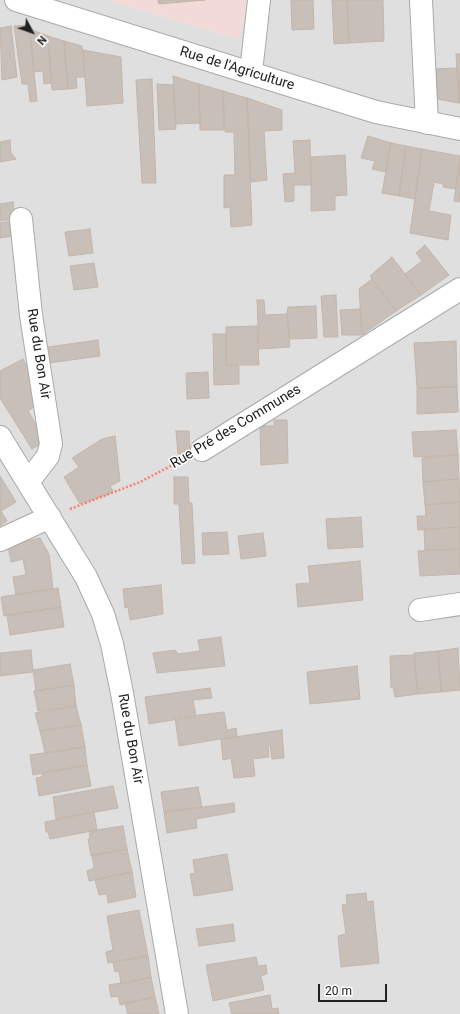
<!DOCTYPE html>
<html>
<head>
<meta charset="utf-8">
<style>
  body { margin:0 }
  #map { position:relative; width:460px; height:1014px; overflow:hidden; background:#f2efe9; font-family:Roboto,sans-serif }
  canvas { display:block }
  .north { position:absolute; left:12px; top:12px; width:40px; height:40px; -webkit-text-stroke:3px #fff; paint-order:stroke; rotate:131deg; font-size:11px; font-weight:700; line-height:16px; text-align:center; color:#222 }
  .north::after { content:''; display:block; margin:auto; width:14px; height:18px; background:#222; clip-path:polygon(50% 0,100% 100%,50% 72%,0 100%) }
  .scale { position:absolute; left:318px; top:984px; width:69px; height:18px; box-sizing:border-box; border:2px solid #222; border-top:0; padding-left:5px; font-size:12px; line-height:14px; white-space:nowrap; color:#222; -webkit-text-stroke:3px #fff; paint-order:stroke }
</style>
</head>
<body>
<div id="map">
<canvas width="460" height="1014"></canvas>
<div class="north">N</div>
<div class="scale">20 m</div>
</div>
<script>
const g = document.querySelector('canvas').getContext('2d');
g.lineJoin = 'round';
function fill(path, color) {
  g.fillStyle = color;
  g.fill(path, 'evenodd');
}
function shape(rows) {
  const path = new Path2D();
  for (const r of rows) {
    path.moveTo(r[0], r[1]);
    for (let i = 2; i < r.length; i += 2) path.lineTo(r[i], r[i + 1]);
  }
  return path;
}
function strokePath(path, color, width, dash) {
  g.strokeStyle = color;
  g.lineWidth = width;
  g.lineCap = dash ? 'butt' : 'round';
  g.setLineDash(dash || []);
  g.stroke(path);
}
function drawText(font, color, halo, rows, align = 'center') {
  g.font = font + ' Roboto,sans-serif';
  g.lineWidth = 3;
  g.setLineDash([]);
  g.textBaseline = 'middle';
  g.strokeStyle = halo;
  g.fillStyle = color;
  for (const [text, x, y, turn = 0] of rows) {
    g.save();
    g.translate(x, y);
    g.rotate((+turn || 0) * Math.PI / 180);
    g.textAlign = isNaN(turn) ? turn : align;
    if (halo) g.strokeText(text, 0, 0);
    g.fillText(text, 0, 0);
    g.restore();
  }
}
fill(shape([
  [0,0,107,0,239,39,247,0,460,0,460,1014,0,1014]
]), '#e0dfdf');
fill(shape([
  [107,0,247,0,239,39]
]), '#f2dad9');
const building = shape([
  [158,0,205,0,159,4,158,0],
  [291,0,313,0,314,29,292,30,291,0],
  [332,0,347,0,349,43,334,44,332,0],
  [347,0,383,0,384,41,349,43,347,0],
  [29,25,37,101,30,102,28,84,22,84,14,26,29,25],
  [11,26,17,77,2,80,0,28,11,26],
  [30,29,48,36,51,83,44,84,43,71,34,72,30,29],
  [48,36,64,41,68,89,52,90,48,36],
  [64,41,82,46,85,77,76,77,77,88,68,89,64,41],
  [83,50,121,57,123,103,87,106,83,50],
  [456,54,460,54,460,103,459,103,456,54],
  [457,68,459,103,437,99,435,69,457,68],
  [173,76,199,84,200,123,176,124,173,76],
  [152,79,156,183,142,183,136,80,152,79],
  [157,84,173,85,176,129,159,130,157,84],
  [199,84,223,91,224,130,200,130,199,84],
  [223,91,247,98,252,225,231,227,230,207,224,208,224,175,235,175,234,132,225,132,223,91],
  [247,98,282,110,282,130,264,131,267,180,251,182,247,98],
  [368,136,391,143,385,172,372,169,375,161,361,158,368,136],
  [10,140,11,153,16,159,0,162,0,142,10,140],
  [310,140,311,185,294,185,294,201,285,202,283,174,295,173,293,141,310,140],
  [391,143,406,146,399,196,382,193,391,143],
  [406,146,422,149,415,199,399,196,406,146],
  [422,149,460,156,456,189,443,187,443,184,434,182,429,211,451,215,448,240,410,233,422,149],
  [345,155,347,195,335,196,335,210,311,211,311,157,345,155],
  [460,159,460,202,454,201,460,159],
  [13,202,14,219,0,221,0,204,13,202],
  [13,221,15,236,0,238,0,223,13,221],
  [90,229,93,253,69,256,65,232,90,229],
  [425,245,449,275,421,295,405,274,422,261,416,253,425,245],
  [392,257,421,295,396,311,370,276,392,257],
  [94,263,98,287,74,290,70,266,94,263],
  [372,279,396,311,362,335,359,289,372,279],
  [336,295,338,337,324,337,321,296,336,295],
  [257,300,264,300,265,315,287,314,290,347,259,349,257,300],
  [316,306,317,338,290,339,287,314,288,307,316,306],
  [360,309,362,335,342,335,340,310,360,309],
  [257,326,259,365,226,365,226,327,257,326],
  [213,334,226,334,226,365,239,366,239,384,214,385,213,334],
  [98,340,100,356,49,363,48,347,98,340],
  [456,341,457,387,417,388,414,343,456,341],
  [23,359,37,385,42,402,28,411,46,441,32,449,0,398,0,371,23,359],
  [208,372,209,398,187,399,186,373,208,372],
  [457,387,458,412,417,414,417,388,457,387],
  [274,420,287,420,288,463,261,465,260,426,274,426,274,420],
  [456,430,458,455,414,457,412,432,456,430],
  [176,431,189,431,190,454,178,454,176,431],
  [115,436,120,481,110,486,113,491,109,494,80,504,64,477,79,467,72,458,102,439,115,436],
  [458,455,459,479,423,482,422,458,458,455],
  [0,476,16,502,1,511,7,521,0,526,0,476],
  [174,477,188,477,189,503,192,503,195,563,182,564,179,504,174,504,174,477],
  [459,479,460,502,425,505,423,482,459,479],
  [460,502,460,527,418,530,417,516,426,516,425,505,460,502],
  [361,517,363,547,328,549,326,519,361,517],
  [460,527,460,549,425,550,424,529,460,527],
  [227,532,229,554,203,555,202,533,227,532],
  [263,533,266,556,241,559,238,536,263,533],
  [40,538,49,554,53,589,16,595,13,577,26,575,23,559,11,562,8,545,40,538],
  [460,549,460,574,420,576,418,551,460,549],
  [360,561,363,600,298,607,296,584,310,583,308,566,360,561],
  [161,585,163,614,130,620,128,607,125,608,123,589,161,585],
  [58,588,61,607,4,616,1,597,58,588],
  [61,607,64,627,10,635,7,615,61,607],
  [221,637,225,666,157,673,153,653,175,650,178,654,200,651,198,640,221,637],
  [458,648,460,690,441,692,438,651,458,648],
  [31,650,33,672,0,676,0,653,31,650],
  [438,651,441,692,418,694,414,653,438,651],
  [414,655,418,694,395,697,393,687,391,688,390,656,414,655],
  [70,664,74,685,36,691,33,670,70,664],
  [357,666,360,699,310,704,307,672,357,666],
  [74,685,76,706,38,711,34,691,74,685],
  [210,688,212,698,193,700,196,716,149,724,145,697,210,688],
  [76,706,81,725,40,731,35,713,76,706],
  [224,712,227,730,236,728,237,736,179,746,175,718,224,712],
  [81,725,85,747,45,753,40,731,81,725],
  [282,730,284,758,272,759,270,745,268,746,269,757,253,759,255,776,234,778,231,758,223,760,221,739,282,730],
  [85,747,87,765,33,775,30,755,85,747],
  [87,765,91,786,39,796,36,778,42,777,42,773,87,765],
  [113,786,118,808,56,819,53,797,113,786],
  [198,787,202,807,164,812,161,792,198,787],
  [234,803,235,812,196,819,197,828,167,833,164,812,234,803],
  [94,812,97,830,50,839,48,832,46,832,45,822,94,812],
  [123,826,127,849,91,856,88,839,90,839,89,831,123,826],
  [127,849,132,872,89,881,87,871,94,868,92,855,127,849],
  [227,854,233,890,194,896,190,874,195,873,193,860,227,854],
  [132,872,136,897,108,903,107,894,99,895,95,880,132,872],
  [366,893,367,902,373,901,379,963,341,967,338,936,346,934,342,905,347,904,346,895,366,893],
  [139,910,148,956,108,963,106,952,113,950,107,916,139,910],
  [233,924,235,941,199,946,196,929,233,924],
  [148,956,151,977,121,984,119,971,115,972,113,962,148,956],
  [256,957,258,966,266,965,267,974,261,976,264,990,213,1001,206,965,256,957],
  [151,977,155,997,120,1005,118,996,111,997,109,985,121,983,121,984,151,977],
  [270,995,272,1009,278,1008,279,1014,232,1014,229,1003,270,995],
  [155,997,159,1014,128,1014,125,1003,155,997]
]);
fill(building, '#c7bfb8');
strokePath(building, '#c4b6ab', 1);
const minor = shape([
  [16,0,376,112,460,129],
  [421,0,427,123],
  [251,72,259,0],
  [21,219,31,315,51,444,48,456,28,482],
  [0,437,86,577,103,614,112,644,122,693,177,1014],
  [202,450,460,289],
  [0,540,50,517],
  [420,610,460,604]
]);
strokePath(minor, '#a9a9a9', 24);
strokePath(shape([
  [70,509,140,482,182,460]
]), '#fa8072', 2.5, [2, 2]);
strokePath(minor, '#fff', 22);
drawText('14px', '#222', '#fff', [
  ["Rue de l'Agriculture",237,69,17],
  ["Rue du Bon Air",38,354,81],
  ["Rue Pré des Communes",236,427,-31],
  ["Rue du Bon Air",130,739,80]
]);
</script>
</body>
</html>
